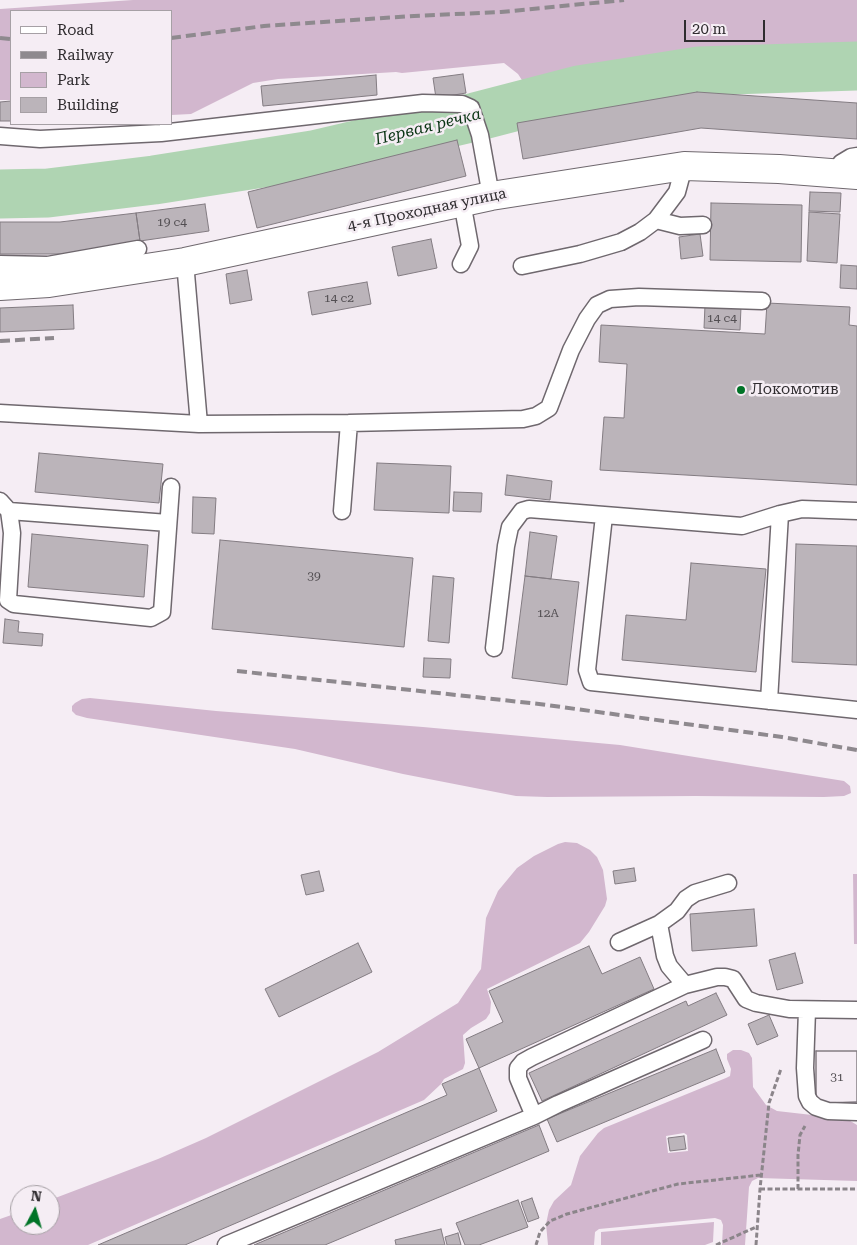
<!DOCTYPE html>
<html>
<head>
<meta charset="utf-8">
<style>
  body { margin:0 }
  #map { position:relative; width:857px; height:1245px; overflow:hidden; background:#f5edf4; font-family:"Roboto Serif",serif }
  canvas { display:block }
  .legend { position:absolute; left:10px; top:10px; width:162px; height:115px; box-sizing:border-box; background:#f5edf4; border:1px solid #a6a0a5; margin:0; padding:6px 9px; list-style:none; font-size:15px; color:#2f2c2f }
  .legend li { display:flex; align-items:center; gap:10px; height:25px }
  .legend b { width:25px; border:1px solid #a6a0a5 }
  .north { position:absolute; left:10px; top:1185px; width:50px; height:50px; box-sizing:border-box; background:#f5edf4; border:1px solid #a6a0a5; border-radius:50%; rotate:6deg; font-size:14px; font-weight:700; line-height:20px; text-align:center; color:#2f2c2f }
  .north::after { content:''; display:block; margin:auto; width:18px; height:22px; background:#007327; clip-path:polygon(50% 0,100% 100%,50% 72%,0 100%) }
  .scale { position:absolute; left:684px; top:20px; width:81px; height:22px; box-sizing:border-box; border:2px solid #2f2c2f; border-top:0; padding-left:6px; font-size:15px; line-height:18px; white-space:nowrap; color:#2f2c2f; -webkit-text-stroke:4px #f5edf4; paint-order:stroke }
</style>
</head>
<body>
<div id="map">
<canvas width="857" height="1245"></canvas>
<ul class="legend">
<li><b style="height:6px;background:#fff"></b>Road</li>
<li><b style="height:6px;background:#8e898e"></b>Railway</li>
<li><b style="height:14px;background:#d2b7ce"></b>Park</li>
<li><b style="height:14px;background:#bbb4ba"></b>Building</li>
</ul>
<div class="north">N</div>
<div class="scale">20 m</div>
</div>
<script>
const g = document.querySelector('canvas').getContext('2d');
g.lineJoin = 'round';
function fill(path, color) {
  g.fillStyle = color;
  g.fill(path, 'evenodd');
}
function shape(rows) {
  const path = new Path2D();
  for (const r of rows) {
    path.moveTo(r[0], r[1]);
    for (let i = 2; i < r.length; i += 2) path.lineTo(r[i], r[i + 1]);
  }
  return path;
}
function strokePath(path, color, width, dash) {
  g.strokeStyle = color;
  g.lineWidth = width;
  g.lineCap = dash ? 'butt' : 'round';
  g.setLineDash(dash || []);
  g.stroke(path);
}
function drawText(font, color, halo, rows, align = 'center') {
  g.font = font + ' "Roboto Serif",serif';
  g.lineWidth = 5;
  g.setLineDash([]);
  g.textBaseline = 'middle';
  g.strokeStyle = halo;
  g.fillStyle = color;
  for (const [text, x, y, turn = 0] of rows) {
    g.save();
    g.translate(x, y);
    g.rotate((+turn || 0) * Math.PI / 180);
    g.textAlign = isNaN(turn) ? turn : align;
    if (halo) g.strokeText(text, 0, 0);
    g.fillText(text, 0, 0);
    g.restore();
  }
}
fill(shape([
  [133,0,857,0,857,88,692,81,552,107,538,105,518,74,504,63,402,73,396,72,278,79,253,83,191,114,171,115,171,11,11,11,11,100,0,100,0,9],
  [90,698,216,711,423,727,620,745,844,781,850,786,851,793,844,796,824,797,695,796,547,797,516,796,403,774,295,749,87,718,76,715,72,711,72,706,75,703,82,699],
  [565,842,577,843,590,850,597,857,603,870,607,899,605,906,589,932,580,943,487,989,491,1002,490,1013,486,1019,471,1028,463,1035,465,1063,463,1069,444,1079,441,1084,424,1100,88,1245,0,1245,0,1219,20,1212,20,1225,50,1225,50,1200,158,1159,206,1138,378,1052,458,1003,481,969,486,918,498,891,517,868,534,856,558,844],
  [853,874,857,874,857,944,854,944],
  [733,1050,741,1050,749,1053,752,1058,753,1087,766,1105,777,1111,847,1119,857,1125,857,1181,758,1178,752,1181,749,1187,745,1245,722,1245,723,1225,721,1220,715,1218,599,1229,595,1232,594,1245,548,1245,546,1224,549,1210,554,1201,571,1185,580,1156,598,1133,604,1128,726,1078,730,1076,731,1069,727,1059,727,1054],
  [684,1133,687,1135,688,1151,668,1153,666,1136],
  [714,1222,713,1242,705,1245,601,1245,601,1232]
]), '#d2b7ce');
strokePath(shape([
  [0,194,48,193,154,180,313,155,475,117,579,90,699,71,857,66]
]), '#afd4b2', 49);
const building = shape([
  [463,74,466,93,436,98,433,78,463,74],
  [376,75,377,95,263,106,261,86,376,75],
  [697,92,857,103,857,139,701,128,523,159,517,123,697,92],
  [11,101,11,121,0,121,0,102,11,101],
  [457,140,466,176,257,228,248,192,457,140],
  [810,192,841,193,840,212,809,211,810,192],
  [711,203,802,205,801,262,710,260,711,203],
  [205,204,209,231,140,241,136,213,205,204],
  [809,212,840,214,837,263,807,261,809,212],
  [136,213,140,241,62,254,0,254,0,222,60,222,136,213],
  [700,234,703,256,681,259,679,237,700,234],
  [431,239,437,268,398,276,392,247,431,239],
  [841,265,857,266,857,289,840,288,841,265],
  [247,270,252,300,230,304,226,274,247,270],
  [367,282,371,304,312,315,308,292,367,282],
  [767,303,850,307,849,325,857,326,857,485,600,470,604,417,624,418,627,364,599,362,601,325,765,334,767,303],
  [73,305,74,329,0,332,0,308,73,305],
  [705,305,741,307,740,330,704,328,705,305],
  [39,453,163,464,159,503,35,492,39,453],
  [377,463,451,466,449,513,374,510,377,463],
  [507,475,552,481,550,500,505,495,507,475],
  [454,492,482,493,481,512,453,511,454,492],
  [193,497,216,498,214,534,192,533,193,497],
  [530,532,557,536,551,579,525,576,530,532],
  [32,534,148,545,144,597,28,587,32,534],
  [220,540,413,558,404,647,212,629,220,540],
  [796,544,857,546,857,665,792,662,796,544],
  [691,563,766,569,756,672,622,660,626,615,686,620,691,563],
  [433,576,454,578,449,643,428,641,433,576],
  [525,576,579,582,567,685,512,678,525,576],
  [5,619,19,621,18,632,43,634,42,646,3,643,5,619],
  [424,658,451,659,450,678,423,677,424,658],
  [634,868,636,881,615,884,613,871,634,868],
  [319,871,324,891,306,895,301,875,319,871],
  [754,909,757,946,692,951,690,914,754,909],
  [358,943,372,972,279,1017,265,989,358,943],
  [589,946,602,974,640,957,654,989,479,1068,466,1039,503,1022,489,991,589,946],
  [795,953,803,983,777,990,769,960,795,953],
  [716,993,727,1015,542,1101,529,1073,686,1001,688,1006,716,993],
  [769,1015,778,1036,757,1045,748,1024,769,1015],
  [716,1049,725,1072,557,1142,547,1119,716,1049],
  [816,1051,857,1051,857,1102,816,1103,816,1051],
  [816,1051,857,1051,857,1102,816,1103,816,1051],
  [479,1068,497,1111,185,1245,98,1245,447,1095,442,1084,479,1068],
  [539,1125,549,1151,325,1245,254,1245,539,1125],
  [684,1136,686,1149,670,1151,668,1138,684,1136],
  [532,1198,539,1218,528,1222,521,1202,532,1198],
  [518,1200,528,1227,479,1245,465,1245,456,1223,518,1200],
  [441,1229,445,1245,396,1245,395,1240,441,1229],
  [458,1233,461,1245,447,1245,445,1237,458,1233]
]);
fill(building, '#bbb4ba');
strokePath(building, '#837c82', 1);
const service = shape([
  [0,136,40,139,161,133,423,103,462,104,471,108,480,135,491,196],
  [836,173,841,163,851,157,857,156],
  [656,220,680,226,703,225],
  [185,262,199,424,349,423,342,511],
  [0,264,48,265,138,249],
  [461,264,470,246,462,202],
  [522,266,580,254,621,242,640,232,656,220,677,192,684,166],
  [0,413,199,424],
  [349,423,523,419,536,416,549,408,571,350,587,319,597,305,610,299,639,297,762,301],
  [0,501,9,511,12,533,8,600,14,604,151,618,162,612,171,487],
  [9,511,168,523],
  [604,516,587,670,591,682,857,710],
  [494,648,506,546,510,527,522,511,529,509,742,526,780,514,802,509,857,511],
  [769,701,780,514],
  [619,942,659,924],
  [685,985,717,977,725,977,733,979,746,999,756,1003,789,1009,857,1010],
  [807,1010,805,1068,807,1096,810,1102,816,1107,828,1111,857,1112],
  [534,1116,558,1104,703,1040],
  [226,1245,534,1116,518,1078,518,1068,523,1062,532,1057,685,985,669,966,665,956,659,924,677,911,686,899,695,893,728,883]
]);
const minor = shape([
  [0,286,49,283,185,262,491,196,684,166,779,169,857,175]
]);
strokePath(service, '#6f686e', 19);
strokePath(minor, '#6f686e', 30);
strokePath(shape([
  [760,1189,857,1189],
  [798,1189,798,1155,800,1135,805,1126],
  [536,1245,540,1232,550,1221,567,1214,678,1184,761,1175],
  [716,1245,756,1227],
  [756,1245,760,1189,769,1103,781,1069]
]), '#8b858a', 3, [5, 2.5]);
strokePath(service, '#fff', 16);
strokePath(minor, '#fff', 28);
strokePath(shape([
  [0,38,11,39],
  [171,38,264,26,414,16,501,12,624,0],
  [0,341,54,338],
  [237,671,539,704,782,737,857,750]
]), '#8e898e', 4, [10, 5]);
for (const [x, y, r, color] of [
  [741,390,5,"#007327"]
]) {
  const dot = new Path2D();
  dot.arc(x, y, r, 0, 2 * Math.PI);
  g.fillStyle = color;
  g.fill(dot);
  strokePath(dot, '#f5edf4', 2);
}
drawText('12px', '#524e52', null, [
  ["19 с4",172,222],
  ["14 с2",339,298],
  ["14 с4",722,318],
  ["39",314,576],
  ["12А",548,613],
  ["31",837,1077]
]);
drawText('15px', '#2f2c2f', '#f5edf4', [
  ["4-я Проходная улица",427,210,-12]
]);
drawText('15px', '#2f2c2f', '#f5edf4', [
  ["Локомотив",751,390]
], 'left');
drawText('italic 16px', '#083312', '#f5edf4', [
  ["Первая речка",428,127,-14]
]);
</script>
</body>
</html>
